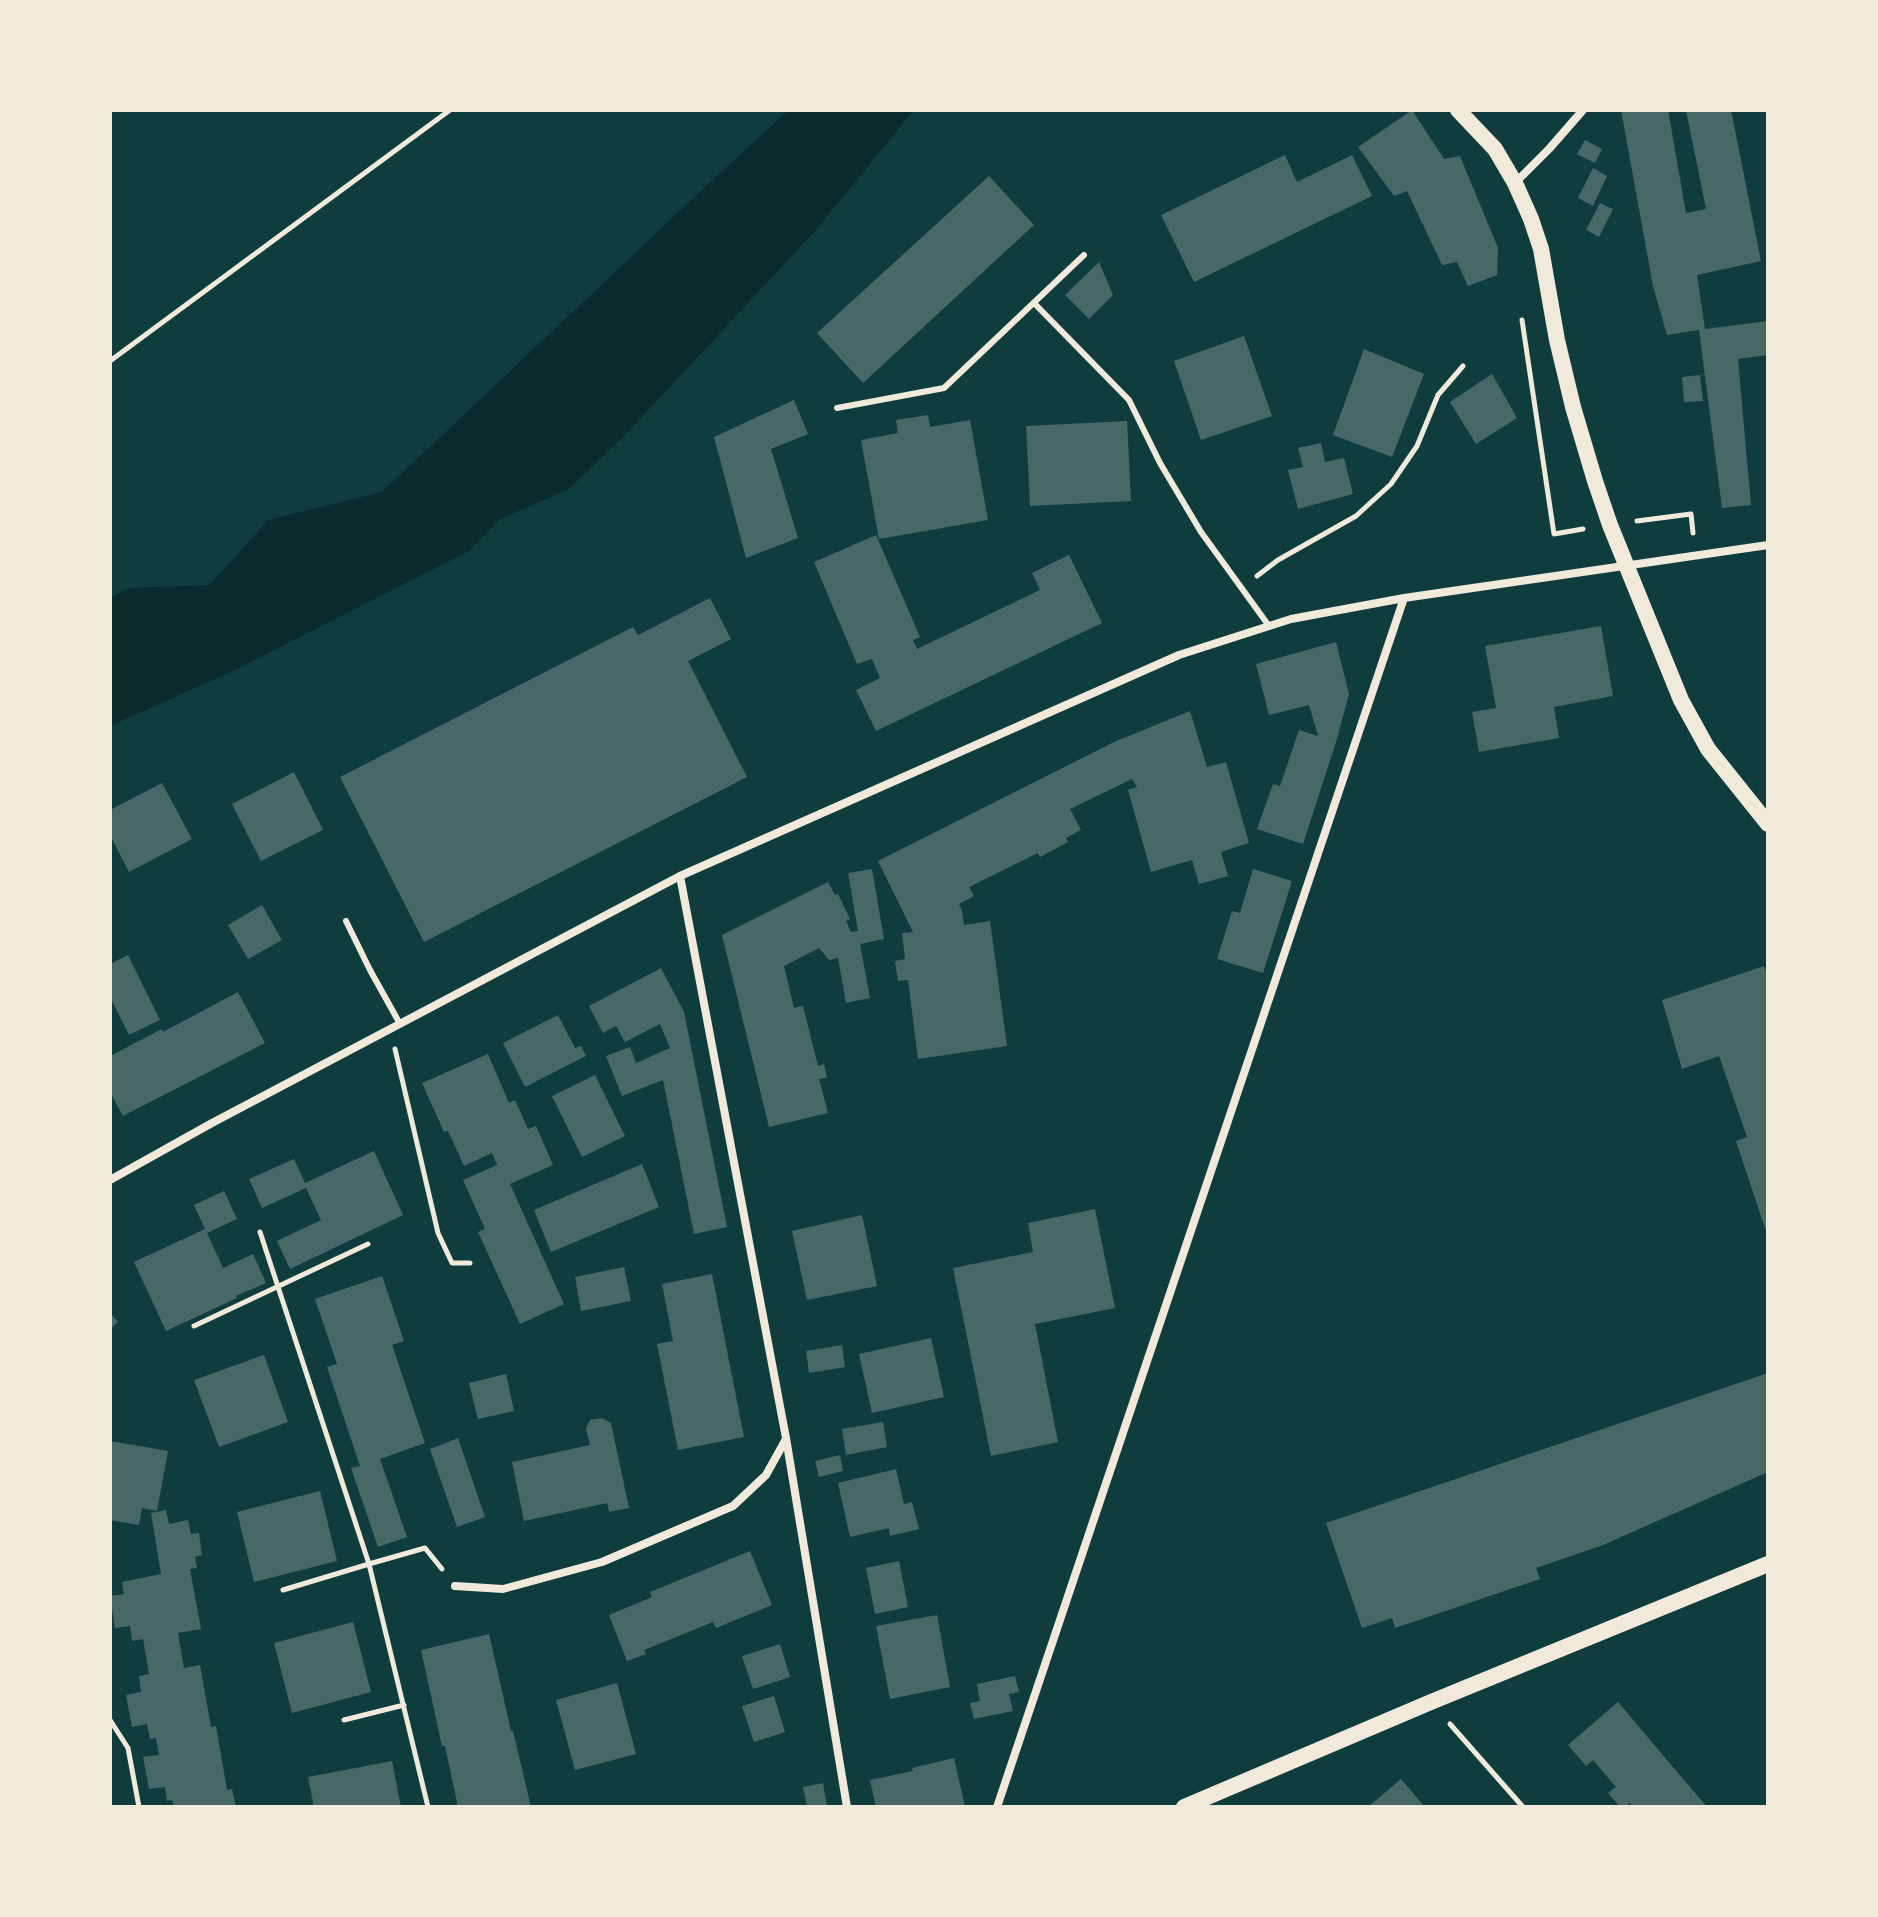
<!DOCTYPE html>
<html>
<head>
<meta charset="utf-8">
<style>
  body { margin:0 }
  #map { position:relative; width:1878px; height:1917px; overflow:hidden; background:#0f3d3e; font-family:"Roboto Serif",serif }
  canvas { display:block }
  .frame { position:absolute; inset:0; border:112px solid #f1e9da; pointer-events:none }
</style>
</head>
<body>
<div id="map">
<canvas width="1878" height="1917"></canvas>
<div class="frame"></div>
</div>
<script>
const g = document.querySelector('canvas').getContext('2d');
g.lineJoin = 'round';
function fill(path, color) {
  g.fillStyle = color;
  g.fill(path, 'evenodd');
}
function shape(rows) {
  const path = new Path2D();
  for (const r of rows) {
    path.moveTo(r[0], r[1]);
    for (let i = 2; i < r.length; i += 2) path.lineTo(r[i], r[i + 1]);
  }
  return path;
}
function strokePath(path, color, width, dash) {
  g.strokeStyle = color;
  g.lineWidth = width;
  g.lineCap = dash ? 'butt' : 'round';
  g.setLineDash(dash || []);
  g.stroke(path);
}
fill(shape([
  [789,110,914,110,815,231,626,434,569,489,500,519,469,551,235,670,110,726,110,598,129,588,210,585,268,520,382,492,719,174]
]), '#0a2a2b');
fill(shape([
  [1412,110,1444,159,1460,156,1498,248,1497,275,1468,286,1457,262,1442,265,1407,191,1394,196,1358,147],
  [1621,110,1668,110,1686,213,1706,209,1686,110,1731,110,1761,261,1697,275,1705,329,1768,321,1768,355,1738,359,1751,505,1722,508,1699,330,1667,335,1653,286],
  [1585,140,1602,149,1595,163,1577,154],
  [1285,155,1297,182,1352,155,1372,196,1194,282,1161,215],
  [1593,168,1607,176,1593,206,1578,198],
  [989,176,1034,225,863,383,817,333],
  [1600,203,1613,209,1599,237,1586,230],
  [1099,262,1113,295,1089,319,1065,295],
  [1244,336,1272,416,1201,440,1174,361],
  [1364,349,1424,374,1392,457,1333,435],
  [1492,374,1517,418,1476,444,1450,402],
  [1700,375,1703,401,1684,402,1682,377],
  [794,400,808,434,771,449,798,538,746,558,714,437],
  [928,415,930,427,970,420,988,520,879,539,861,440,898,433,896,420],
  [1127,421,1131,501,1030,506,1026,426],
  [1321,443,1325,462,1344,458,1353,494,1298,509,1288,470,1303,467,1298,448],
  [876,535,920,637,913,640,917,649,1040,590,1032,573,1069,555,1102,623,876,731,856,690,880,678,872,659,857,664,814,562],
  [710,598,731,639,688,661,747,777,424,942,340,777,633,627,638,635],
  [1601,626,1613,696,1554,707,1559,738,1479,752,1472,712,1496,708,1485,646],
  [1336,642,1349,694,1336,742,1303,844,1257,829,1273,784,1280,786,1299,730,1318,736,1309,705,1269,715,1256,664],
  [1190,711,1207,767,1226,762,1249,843,1221,852,1228,876,1199,884,1192,860,1151,872,1128,790,1137,787,1132,779,1070,809,1081,830,1066,838,1068,842,1040,857,1038,853,969,887,974,896,959,904,962,911,964,925,990,921,1007,1046,918,1059,908,980,898,981,895,961,905,959,902,933,913,932,878,861,1114,742],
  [294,772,323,830,261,861,232,804],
  [162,783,192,839,129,872,110,835,110,810],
  [872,869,884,939,860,944,870,998,846,1003,838,958,829,960,819,948,784,966,794,1008,803,1006,818,1066,824,1064,827,1078,819,1079,828,1113,769,1127,722,935,828,882,835,895,838,894,850,919,846,921,851,932,858,931,848,873],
  [1253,869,1292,881,1263,973,1217,959,1232,911,1240,913],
  [262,905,282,940,248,959,228,925],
  [128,955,160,1020,129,1035,110,997,110,964],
  [1764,966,1768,977,1767,1234,1736,1141,1747,1137,1719,1056,1682,1069,1662,1000],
  [661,968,684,1012,727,1227,694,1234,663,1080,622,1096,606,1056,630,1047,636,1063,670,1048,660,1024,625,1042,616,1026,603,1033,589,1006],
  [238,992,265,1043,123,1116,110,1092,110,1056,162,1029,163,1032],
  [558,1015,575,1048,581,1046,586,1056,525,1087,503,1043],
  [488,1054,509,1103,515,1100,528,1129,536,1126,553,1165,510,1184,564,1304,520,1324,478,1232,485,1229,463,1180,497,1165,492,1153,464,1166,448,1131,444,1132,422,1083],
  [595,1075,625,1136,582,1157,552,1096],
  [374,1151,403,1215,290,1269,277,1241,321,1220,306,1188,262,1208,249,1179,294,1159,305,1183],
  [642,1164,659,1207,551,1252,534,1210],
  [224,1191,237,1219,207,1233,223,1268,253,1254,266,1283,236,1296,237,1298,166,1331,134,1262,205,1229,194,1205],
  [1095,1209,1115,1308,1035,1324,1058,1442,991,1456,953,1268,1033,1252,1028,1223],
  [862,1215,877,1286,807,1300,792,1231],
  [624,1267,631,1301,581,1311,575,1277],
  [712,1274,744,1437,678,1450,657,1344,673,1341,662,1284],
  [382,1276,404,1341,392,1345,425,1443,380,1459,407,1537,378,1547,351,1468,360,1466,327,1367,337,1364,315,1299],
  [110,1313,118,1322,110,1329],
  [931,1338,944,1397,872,1413,859,1354],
  [842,1345,845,1367,809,1373,806,1351],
  [264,1355,288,1422,219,1447,194,1380],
  [1768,1373,1768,1472,1603,1545,1536,1568,1540,1579,1395,1628,1392,1618,1362,1628,1326,1523],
  [506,1374,514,1411,478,1419,469,1383],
  [602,1418,611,1423,629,1508,609,1512,607,1503,524,1521,512,1462,590,1445,586,1429,590,1420],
  [883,1422,887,1447,846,1455,842,1429],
  [458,1438,485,1517,457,1527,430,1449],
  [110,1441,168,1451,157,1511,142,1508,139,1525,110,1520],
  [840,1455,843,1471,819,1477,815,1461],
  [896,1469,904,1504,912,1502,919,1529,890,1536,889,1528,850,1537,838,1483],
  [320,1491,337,1561,254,1582,237,1512],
  [166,1510,169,1524,188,1520,191,1534,199,1533,202,1555,195,1557,197,1568,190,1569,201,1629,178,1633,184,1668,200,1665,211,1727,216,1726,227,1790,232,1789,236,1807,174,1807,172,1800,167,1801,165,1787,149,1789,143,1757,159,1755,156,1738,150,1739,147,1724,132,1727,126,1695,141,1692,139,1676,149,1674,143,1639,132,1641,130,1626,115,1628,110,1596,124,1594,122,1582,161,1574,151,1513],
  [750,1551,772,1605,716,1628,713,1622,644,1650,646,1654,627,1661,609,1615,652,1597,650,1592],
  [899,1561,908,1607,875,1614,866,1568],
  [937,1615,950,1687,890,1699,876,1626],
  [353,1622,371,1692,292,1713,274,1643],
  [489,1634,511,1731,513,1731,531,1807,458,1807,445,1746,442,1746,421,1650],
  [780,1644,790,1677,753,1689,742,1656],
  [1015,1676,1019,1692,1009,1694,1013,1711,974,1719,970,1703,980,1701,977,1684],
  [617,1683,636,1754,575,1770,556,1700],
  [774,1696,785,1732,754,1742,742,1706],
  [1618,1702,1673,1767,1707,1807,1633,1807,1630,1803,1625,1807,1620,1807,1608,1793,1616,1787,1593,1760,1586,1766,1568,1745],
  [954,1758,965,1807,876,1807,870,1780,913,1771,912,1768],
  [392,1761,401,1807,314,1807,308,1777],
  [1401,1779,1425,1807,1368,1807],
  [823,1783,827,1807,807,1807,803,1787]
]), '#486865');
strokePath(shape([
  [1522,320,1554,534,1583,529],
  [110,361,450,110],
  [1637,521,1691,514,1693,533],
  [1257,576,1278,560,1356,516,1391,484,1417,446,1438,395,1463,366],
  [395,1049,438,1233,452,1263,470,1263],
  [260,1232,369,1564,425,1548,442,1569],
  [194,1326,368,1244],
  [283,1590,369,1564,428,1807],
  [110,1720,128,1748,139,1807],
  [344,1720,404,1705],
  [1450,1724,1523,1807]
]), '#f1e9da', 5);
strokePath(shape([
  [1034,303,1129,400,1160,463,1201,532,1269,626],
  [837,408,944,388,1084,255],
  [346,921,370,970,400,1024]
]), '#f1e9da', 6);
strokePath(shape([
  [1515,183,1549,149,1583,110],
  [680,876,786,1438,847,1807],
  [110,1180,212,1123,680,876,1179,655,1291,619,1404,598,1768,545],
  [455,1586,503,1589,602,1562,733,1506,766,1475,786,1439],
  [997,1807,1404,598]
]), '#f1e9da', 8);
strokePath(shape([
  [1458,110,1495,149,1515,183,1531,219,1541,249,1557,340,1573,407,1595,481,1610,525,1681,700,1708,749,1768,824],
  [1184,1807,1431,1702,1768,1564]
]), '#f1e9da', 16);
</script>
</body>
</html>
